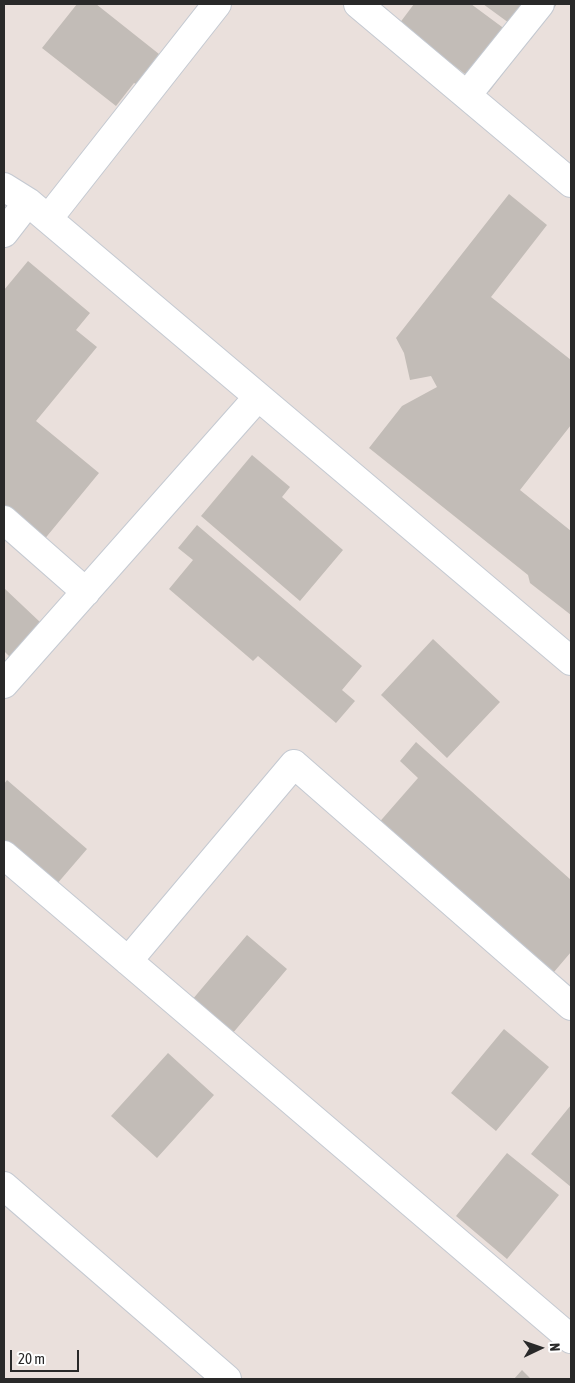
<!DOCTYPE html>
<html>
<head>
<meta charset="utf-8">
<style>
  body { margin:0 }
  #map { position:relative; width:575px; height:1383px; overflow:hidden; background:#eae0dc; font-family:"Asap Condensed",sans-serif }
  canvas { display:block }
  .frame { position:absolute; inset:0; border:5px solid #292929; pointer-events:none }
  .north { position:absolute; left:515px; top:1323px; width:50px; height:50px; -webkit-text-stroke:4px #fff; paint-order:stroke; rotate:87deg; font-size:14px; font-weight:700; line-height:20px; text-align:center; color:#292929 }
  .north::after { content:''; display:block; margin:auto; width:18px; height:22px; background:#292929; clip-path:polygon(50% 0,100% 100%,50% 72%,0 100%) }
  .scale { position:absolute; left:10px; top:1350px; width:69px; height:22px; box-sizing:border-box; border:2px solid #292929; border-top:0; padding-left:6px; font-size:15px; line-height:18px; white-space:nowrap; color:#292929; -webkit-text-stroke:4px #fff; paint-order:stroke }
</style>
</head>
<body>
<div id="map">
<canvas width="575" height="1383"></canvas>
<div class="frame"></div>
<div class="north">N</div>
<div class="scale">20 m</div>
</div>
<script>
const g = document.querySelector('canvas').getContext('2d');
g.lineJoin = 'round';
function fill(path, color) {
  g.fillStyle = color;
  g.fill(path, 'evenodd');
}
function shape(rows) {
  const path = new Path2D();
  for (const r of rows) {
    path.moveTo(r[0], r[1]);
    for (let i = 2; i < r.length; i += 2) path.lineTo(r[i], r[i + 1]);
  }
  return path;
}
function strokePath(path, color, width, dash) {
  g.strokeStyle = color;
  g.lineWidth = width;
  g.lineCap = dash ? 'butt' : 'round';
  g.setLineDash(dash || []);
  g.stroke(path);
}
fill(shape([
  [77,4,96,4,159,54,136,84,134,83,116,106,42,48],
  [414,4,471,4,525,44,489,92,399,24],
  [483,4,557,4,531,39],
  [509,194,547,225,491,297,571,360,571,425,520,490,571,531,571,615,530,583,528,575,369,448,402,406,437,387,431,376,410,380,404,353,396,338],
  [28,261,90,313,76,330,97,347,36,421,99,473,43,541,4,508,4,290],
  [252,455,290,487,282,497,343,550,300,601,201,516],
  [197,525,362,666,342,690,355,701,336,723,258,656,253,661,169,589,193,560,178,548],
  [4,588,41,623,10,657,4,651],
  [433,639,500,702,447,758,381,695],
  [416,742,571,880,571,952,548,979,376,826,418,778,400,761],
  [7,780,87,849,56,885,4,840,4,784],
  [247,935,287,969,232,1034,192,1000],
  [504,1029,549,1067,496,1131,451,1093],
  [168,1053,214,1095,157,1158,111,1116],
  [571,1105,571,1187,531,1154],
  [507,1153,559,1195,507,1259,456,1216],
  [522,1370,531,1379,514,1379]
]), '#c2bcb7');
const minor = shape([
  [217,4,48,219,571,661],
  [358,4,571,183],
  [467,95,540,4],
  [4,187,28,202,48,219],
  [4,233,28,202],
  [4,520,86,592],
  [4,684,258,397],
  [4,855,571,1339],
  [128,961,294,764,571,1006],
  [4,1186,227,1379]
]);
strokePath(minor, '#c4c9d1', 30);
strokePath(minor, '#fff', 28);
</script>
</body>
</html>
